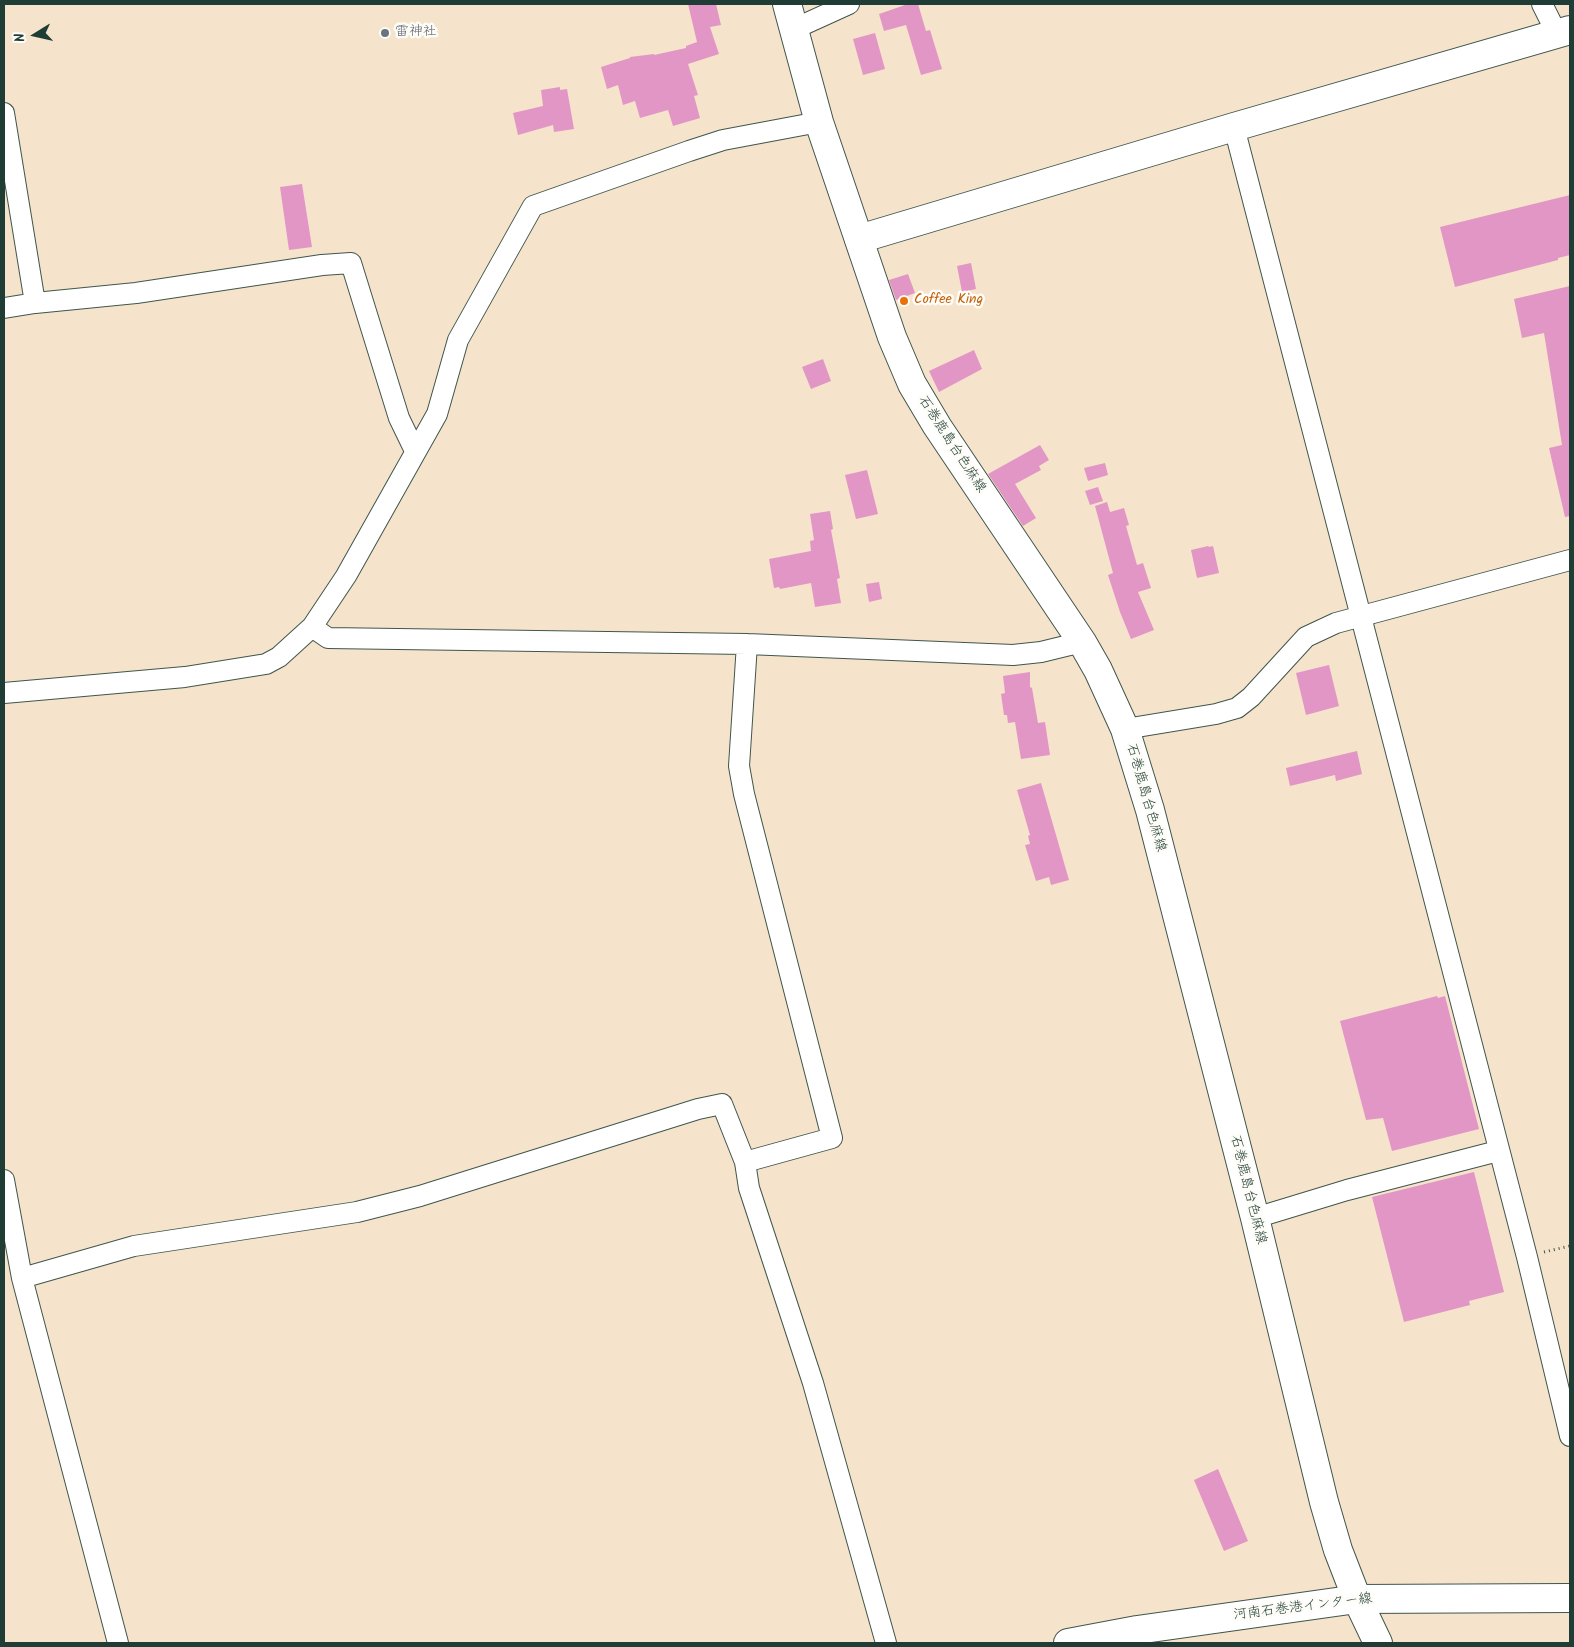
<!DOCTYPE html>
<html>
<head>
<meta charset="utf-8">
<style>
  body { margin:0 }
  #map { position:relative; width:1574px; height:1647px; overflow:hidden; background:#f6e3cb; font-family:Kalam,sans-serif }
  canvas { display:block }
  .frame { position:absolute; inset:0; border:5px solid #1f3d34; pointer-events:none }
  .north { position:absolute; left:10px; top:10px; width:50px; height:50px; -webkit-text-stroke:4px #fdfcf7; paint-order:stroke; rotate:260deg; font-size:14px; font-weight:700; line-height:20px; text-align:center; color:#1f3d34 }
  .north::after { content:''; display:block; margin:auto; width:18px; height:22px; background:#1f3d34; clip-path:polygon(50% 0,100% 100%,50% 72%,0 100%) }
</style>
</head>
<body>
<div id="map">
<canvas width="1574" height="1647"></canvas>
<div class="frame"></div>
<div class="north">N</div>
</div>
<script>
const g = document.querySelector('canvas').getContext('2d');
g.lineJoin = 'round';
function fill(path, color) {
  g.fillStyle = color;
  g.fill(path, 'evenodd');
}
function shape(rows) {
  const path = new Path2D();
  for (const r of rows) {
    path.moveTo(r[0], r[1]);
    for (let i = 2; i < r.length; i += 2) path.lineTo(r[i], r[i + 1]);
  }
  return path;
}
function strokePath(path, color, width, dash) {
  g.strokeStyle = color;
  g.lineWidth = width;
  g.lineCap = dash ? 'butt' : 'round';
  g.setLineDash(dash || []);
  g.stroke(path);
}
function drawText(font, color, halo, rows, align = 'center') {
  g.font = font + ' Kalam,"Klee One",sans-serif';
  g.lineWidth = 5;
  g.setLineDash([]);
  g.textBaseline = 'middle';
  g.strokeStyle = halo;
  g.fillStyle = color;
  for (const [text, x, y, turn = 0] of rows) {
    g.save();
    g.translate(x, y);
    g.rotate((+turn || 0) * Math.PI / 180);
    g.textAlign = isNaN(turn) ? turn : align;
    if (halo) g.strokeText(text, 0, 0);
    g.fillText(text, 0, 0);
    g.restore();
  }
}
fill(shape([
  [688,4,716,4,721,25,710,27,719,54,688,64,698,95,694,96,700,118,673,126,668,110,640,118,635,101,623,105,618,85,607,89,601,67,630,58,630,57,654,54,654,55,686,48,686,46,697,42],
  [908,4,918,4,926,31,930,30,942,69,921,75,906,25,884,31,879,14],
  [875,33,885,69,863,75,853,39],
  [560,87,560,90,567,89,574,129,554,132,553,125,518,135,513,113,543,106,541,90],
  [302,184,312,247,289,250,280,187],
  [1570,195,1570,255,1558,258,1558,260,1455,287,1440,227],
  [971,263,976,289,962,292,957,266],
  [908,274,915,293,896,300,889,280],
  [1570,286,1570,516,1565,517,1549,448,1562,445,1544,333,1522,338,1514,299],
  [974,350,982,369,939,392,929,371],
  [823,359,831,381,811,389,802,367],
  [1040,445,1049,460,1039,466,1041,470,1015,484,1036,518,1023,526,988,474],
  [1105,463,1108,475,1088,481,1084,468],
  [867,470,878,514,856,519,845,475],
  [1098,487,1103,501,1090,505,1085,491],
  [1107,502,1110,512,1124,508,1129,525,1126,526,1137,565,1143,563,1151,588,1138,592,1154,630,1131,639,1120,612,1108,575,1113,573,1095,506],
  [830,511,833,529,831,530,840,578,837,579,841,603,815,607,811,583,780,589,779,587,774,588,769,559,811,551,810,541,814,540,810,514],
  [1208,546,1209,547,1213,546,1219,573,1197,578,1191,550],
  [879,582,882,599,869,602,866,584],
  [1329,665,1339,706,1306,715,1296,673],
  [1030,672,1030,687,1032,688,1038,723,1045,722,1050,755,1021,759,1015,722,1008,723,1007,715,1004,715,1001,694,1005,693,1003,676],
  [1357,751,1362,774,1336,781,1335,775,1290,786,1286,768],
  [1041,783,1069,880,1051,885,1049,877,1036,881,1025,845,1030,844,1028,836,1030,835,1017,790],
  [1437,996,1438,998,1445,996,1479,1129,1392,1151,1383,1118,1366,1120,1340,1021],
  [1474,1172,1504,1292,1469,1301,1470,1305,1404,1322,1372,1197],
  [1218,1469,1248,1541,1224,1551,1194,1480]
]), '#e296c5');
const street = shape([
  [1542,4,1557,34],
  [794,29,849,4],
  [4,113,35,303],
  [1234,127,1527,1257,1570,1436],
  [4,308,35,303,136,293,322,265,351,263,399,418,415,451],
  [312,627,328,638,747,644,1013,655,1041,652,1082,642],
  [4,693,185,677,266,664,279,657,312,627,346,576,437,414,458,340,533,206,689,151,723,140,819,122],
  [1125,729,1216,714,1237,708,1251,697,1306,637,1336,623,1570,560],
  [745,1162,832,1138,744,794,739,766,747,644],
  [4,1180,22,1278,118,1643],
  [1255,1218,1347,1190,1498,1151],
  [22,1278,134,1246,357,1212,420,1196,698,1109,722,1104,745,1162,749,1188,813,1383,886,1643]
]);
const secondary = shape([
  [859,239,1234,127,1570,30],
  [1068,1643,1137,1630,1357,1599,1570,1598]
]);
const primary = shape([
  [787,4,819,122,892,337,912,384,937,426,1082,642,1098,670,1125,729,1150,810,1205,1024,1255,1218,1324,1502,1338,1550,1357,1599,1378,1643]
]);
strokePath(street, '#3f564b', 22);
strokePath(secondary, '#3f564b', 30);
strokePath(primary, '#3f564b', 30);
strokePath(shape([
  [1544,1252,1570,1246]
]), '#3f564b', 3, [1, 4]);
strokePath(street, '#fff', 20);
strokePath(secondary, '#fff', 28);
strokePath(primary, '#fff', 28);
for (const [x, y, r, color] of [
  [385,33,5,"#6b7280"],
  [904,301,5,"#e8710a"]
]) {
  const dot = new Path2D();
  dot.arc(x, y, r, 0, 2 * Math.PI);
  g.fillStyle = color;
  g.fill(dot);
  strokePath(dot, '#fdfcf7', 2);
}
drawText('14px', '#5b616d', '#fdfcf7', [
  ["雷神社",395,33]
], 'left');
drawText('14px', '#c56008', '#fdfcf7', [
  ["Coffee King",914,301]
], 'left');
drawText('14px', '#1f3d34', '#fdfcf7', [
  ["石巻鹿島台色麻線",951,445,57],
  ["石巻鹿島台色麻線",1145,798,74],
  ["石巻鹿島台色麻線",1247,1190,76],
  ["河南石巻港インター線",1303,1608,-7]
]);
</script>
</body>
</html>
